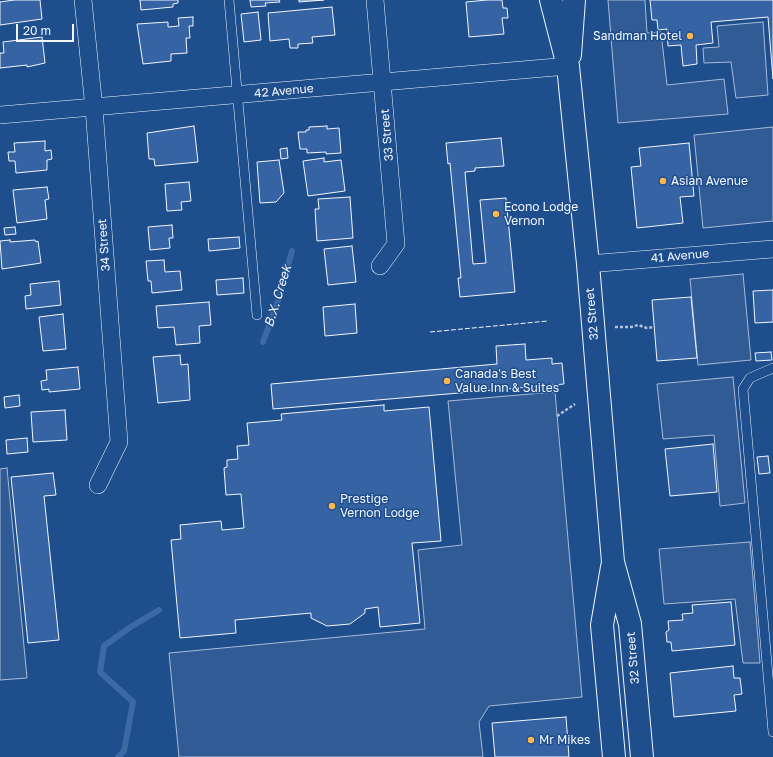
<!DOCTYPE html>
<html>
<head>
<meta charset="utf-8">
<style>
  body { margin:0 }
  #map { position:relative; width:773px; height:757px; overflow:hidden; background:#1f4e8c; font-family:"Golos Text",sans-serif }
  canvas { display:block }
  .scale { position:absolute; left:16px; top:24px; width:58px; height:18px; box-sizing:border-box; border:2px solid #f2f6ff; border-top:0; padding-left:5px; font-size:12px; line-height:14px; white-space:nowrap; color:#f2f6ff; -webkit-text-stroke:3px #1f4e8c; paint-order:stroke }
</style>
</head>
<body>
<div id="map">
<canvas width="773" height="757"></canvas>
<div class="scale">20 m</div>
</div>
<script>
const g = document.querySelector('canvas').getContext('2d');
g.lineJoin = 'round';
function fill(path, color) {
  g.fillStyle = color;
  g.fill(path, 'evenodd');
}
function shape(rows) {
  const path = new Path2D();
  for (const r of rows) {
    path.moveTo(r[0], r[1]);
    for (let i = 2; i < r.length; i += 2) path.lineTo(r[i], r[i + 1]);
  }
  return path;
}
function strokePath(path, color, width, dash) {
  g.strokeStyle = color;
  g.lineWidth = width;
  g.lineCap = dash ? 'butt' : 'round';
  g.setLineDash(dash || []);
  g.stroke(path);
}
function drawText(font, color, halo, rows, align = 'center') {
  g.font = font + ' "Golos Text",sans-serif';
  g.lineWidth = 3;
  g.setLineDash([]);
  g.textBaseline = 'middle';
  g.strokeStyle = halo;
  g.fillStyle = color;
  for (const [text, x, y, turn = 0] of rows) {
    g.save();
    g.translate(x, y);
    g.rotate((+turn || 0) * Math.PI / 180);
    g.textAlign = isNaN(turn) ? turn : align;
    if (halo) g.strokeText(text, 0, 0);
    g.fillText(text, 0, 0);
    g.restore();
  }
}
const parking = shape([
  [608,0,645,0,647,33,661,32,667,85,724,79,728,114,618,123,608,0],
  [763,22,768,95,736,98,731,62,704,63,703,48,719,47,717,26,763,22],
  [773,127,773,221,703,228,694,135,773,127],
  [743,274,751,360,698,365,690,279,743,274],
  [733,377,745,503,720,506,714,435,663,439,657,384,733,377],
  [555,392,582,697,489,706,479,722,483,757,179,757,169,653,425,629,418,550,462,545,448,401,555,392],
  [7,468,27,678,0,680,0,469,7,468],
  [750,542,760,663,743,663,735,599,664,604,659,549,750,542]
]);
fill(parking, '#305b95');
strokePath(parking, '#a8bbd7', 1);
strokePath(shape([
  [263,342,278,301,292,251],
  [118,757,124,751,133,702,100,672,104,646,129,628,159,610]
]), '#3b69a3', 6);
const building = shape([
  [14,0,40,0,42,19,0,25,0,2,14,0],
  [140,0,178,0,178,3,173,4,173,7,141,10,140,0],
  [250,0,279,0,280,2,265,3,266,6,251,7,250,0],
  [299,0,324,0,299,2,299,0],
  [487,0,502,0,503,8,507,8,508,18,502,18,504,34,469,37,466,2,487,0],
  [650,0,773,0,773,79,768,17,711,22,713,43,696,45,697,64,683,66,681,45,668,46,667,29,658,30,657,20,652,20,650,0],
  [332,7,335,35,312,37,313,43,298,44,298,48,290,48,289,39,270,41,268,13,332,7],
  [258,12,261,40,244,42,241,14,258,12],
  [193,17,193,26,189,26,190,38,186,38,187,53,171,54,171,61,143,64,137,24,168,22,168,27,179,26,178,18,193,17],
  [42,37,45,63,27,67,27,65,0,68,0,53,4,53,3,42,42,37],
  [194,126,198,162,155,166,154,159,149,159,147,133,194,126],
  [327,126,327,129,339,128,341,153,326,154,326,152,307,153,307,149,300,149,298,132,306,132,306,130,309,130,309,127,327,126],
  [501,138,504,166,475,168,475,171,465,172,473,264,486,263,480,200,506,198,515,292,460,297,458,278,461,278,450,163,448,164,446,143,501,138],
  [45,141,45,151,51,150,52,159,47,160,47,170,16,173,15,161,9,161,8,152,15,152,14,143,45,141],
  [689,143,694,196,680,197,683,223,637,228,631,167,641,166,639,148,689,143],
  [287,148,288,158,281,159,280,149,287,148],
  [324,158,324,162,341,160,345,191,308,196,303,161,324,158],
  [279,160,284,193,276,202,260,203,257,162,279,160],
  [189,182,191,201,181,202,182,210,167,211,165,184,189,182],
  [47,187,49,199,45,200,47,219,17,223,13,190,47,187],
  [350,197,353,238,317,241,315,209,319,209,318,199,350,197],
  [172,225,173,238,169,238,170,248,150,250,148,227,172,225],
  [15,227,16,234,5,235,4,228,15,227],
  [239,237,240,248,209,251,208,239,239,237],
  [10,240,10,242,35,240,36,242,38,241,41,263,2,269,0,241,10,240],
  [352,246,356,282,328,285,324,249,352,246],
  [164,260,165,272,180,271,182,290,152,293,151,281,148,281,146,261,164,260],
  [243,278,244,293,217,295,216,280,243,278],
  [59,281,61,305,26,309,25,296,31,295,30,284,59,281],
  [773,290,773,322,755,323,753,291,773,290],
  [691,297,697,358,657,361,652,300,691,297],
  [209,302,211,325,199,326,200,343,176,345,174,327,158,328,156,306,209,302],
  [355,304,357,333,325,336,323,307,355,304],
  [63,314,66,349,43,351,39,317,63,314],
  [525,344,526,360,552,358,552,364,562,363,564,384,273,409,271,384,497,364,496,346,525,344],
  [771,352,772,360,756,361,755,353,771,352],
  [180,355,181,365,188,364,190,400,158,403,153,357,180,355],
  [78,367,80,389,49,392,49,389,42,390,41,381,47,380,46,370,78,367],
  [19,395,20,406,5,408,4,397,19,395],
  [384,405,384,411,429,407,441,541,412,543,420,623,380,627,378,607,365,609,365,613,350,624,327,626,311,618,311,613,235,620,236,633,180,638,171,540,181,539,180,525,221,521,222,530,244,528,241,494,226,495,224,468,227,467,227,460,238,459,237,446,249,445,247,423,282,420,281,414,384,405],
  [65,410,67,440,33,442,31,412,65,410],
  [27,438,28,452,7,454,6,440,27,438],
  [713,444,717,492,670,496,665,449,713,444],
  [768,456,770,473,759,474,757,457,768,456],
  [53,473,56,495,44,496,59,640,28,643,11,477,53,473],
  [731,602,735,645,672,651,671,642,667,642,666,632,669,630,668,621,683,620,682,614,693,613,692,605,731,602],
  [733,666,734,678,740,678,742,694,734,695,736,711,674,717,670,673,733,666],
  [566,717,569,757,495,757,492,723,566,717]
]);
fill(building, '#3563a3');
strokePath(building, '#f2f6ff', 1);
const service = shape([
  [229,0,257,315],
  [773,368,750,378,743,389,773,732]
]);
const minor = shape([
  [83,0,94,108,119,442,98,485],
  [375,0,396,244,380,266],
  [0,115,568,66],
  [588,264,773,249]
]);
const trunk = shape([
  [551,0,568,66,588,264,613,562,630,624,642,757],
  [570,55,574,0],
  [612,567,602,625,614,757]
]);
strokePath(service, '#f2f6ff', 10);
strokePath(minor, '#f2f6ff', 18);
strokePath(trunk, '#f2f6ff', 24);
strokePath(shape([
  [615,327,631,327,638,325,647,328,654,327],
  [557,416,575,404]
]), '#b3c4dc', 2.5, [3, 2]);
strokePath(service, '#1f4e8c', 9);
strokePath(minor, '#1f4e8c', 17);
strokePath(trunk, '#1f4e8c', 22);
strokePath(shape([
  [430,332,548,321]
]), '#f2f6ff', 1, [5, 2]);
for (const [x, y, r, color] of [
  [690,36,4,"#ffb74d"],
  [663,181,4,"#ffb74d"],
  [496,214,4,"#ffb74d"],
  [447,381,4,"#ffb74d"],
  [332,506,4,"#ffb74d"],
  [531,740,4,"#ffb74d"]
]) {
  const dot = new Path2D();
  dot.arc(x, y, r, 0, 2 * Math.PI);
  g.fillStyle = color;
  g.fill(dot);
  strokePath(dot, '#1f4e8c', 1.5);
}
drawText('12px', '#f2f6ff', '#1f4e8c', [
  ["Sandman Hotel",682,36,"right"],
  ["Asian Avenue",671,181],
  ["Econo Lodge",504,207],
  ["Vernon",504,221],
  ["Canada's Best",455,374],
  ["Value Inn & Suites",455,388],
  ["Prestige",340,499],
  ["Vernon Lodge",340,513],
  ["Mr Mikes",539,740]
], 'left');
drawText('12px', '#f2f6ff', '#1f4e8c', [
  ["42 Avenue",284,91,-5],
  ["33 Street",387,135,-95],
  ["34 Street",104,245,-94],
  ["41 Avenue",680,256,-5],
  ["32 Street",592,314,-95],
  ["32 Street",633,658,-95]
]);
drawText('italic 13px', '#f2f6ff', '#1f4e8c', [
  ["B.X. Creek",278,296,-73]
]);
</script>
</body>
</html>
